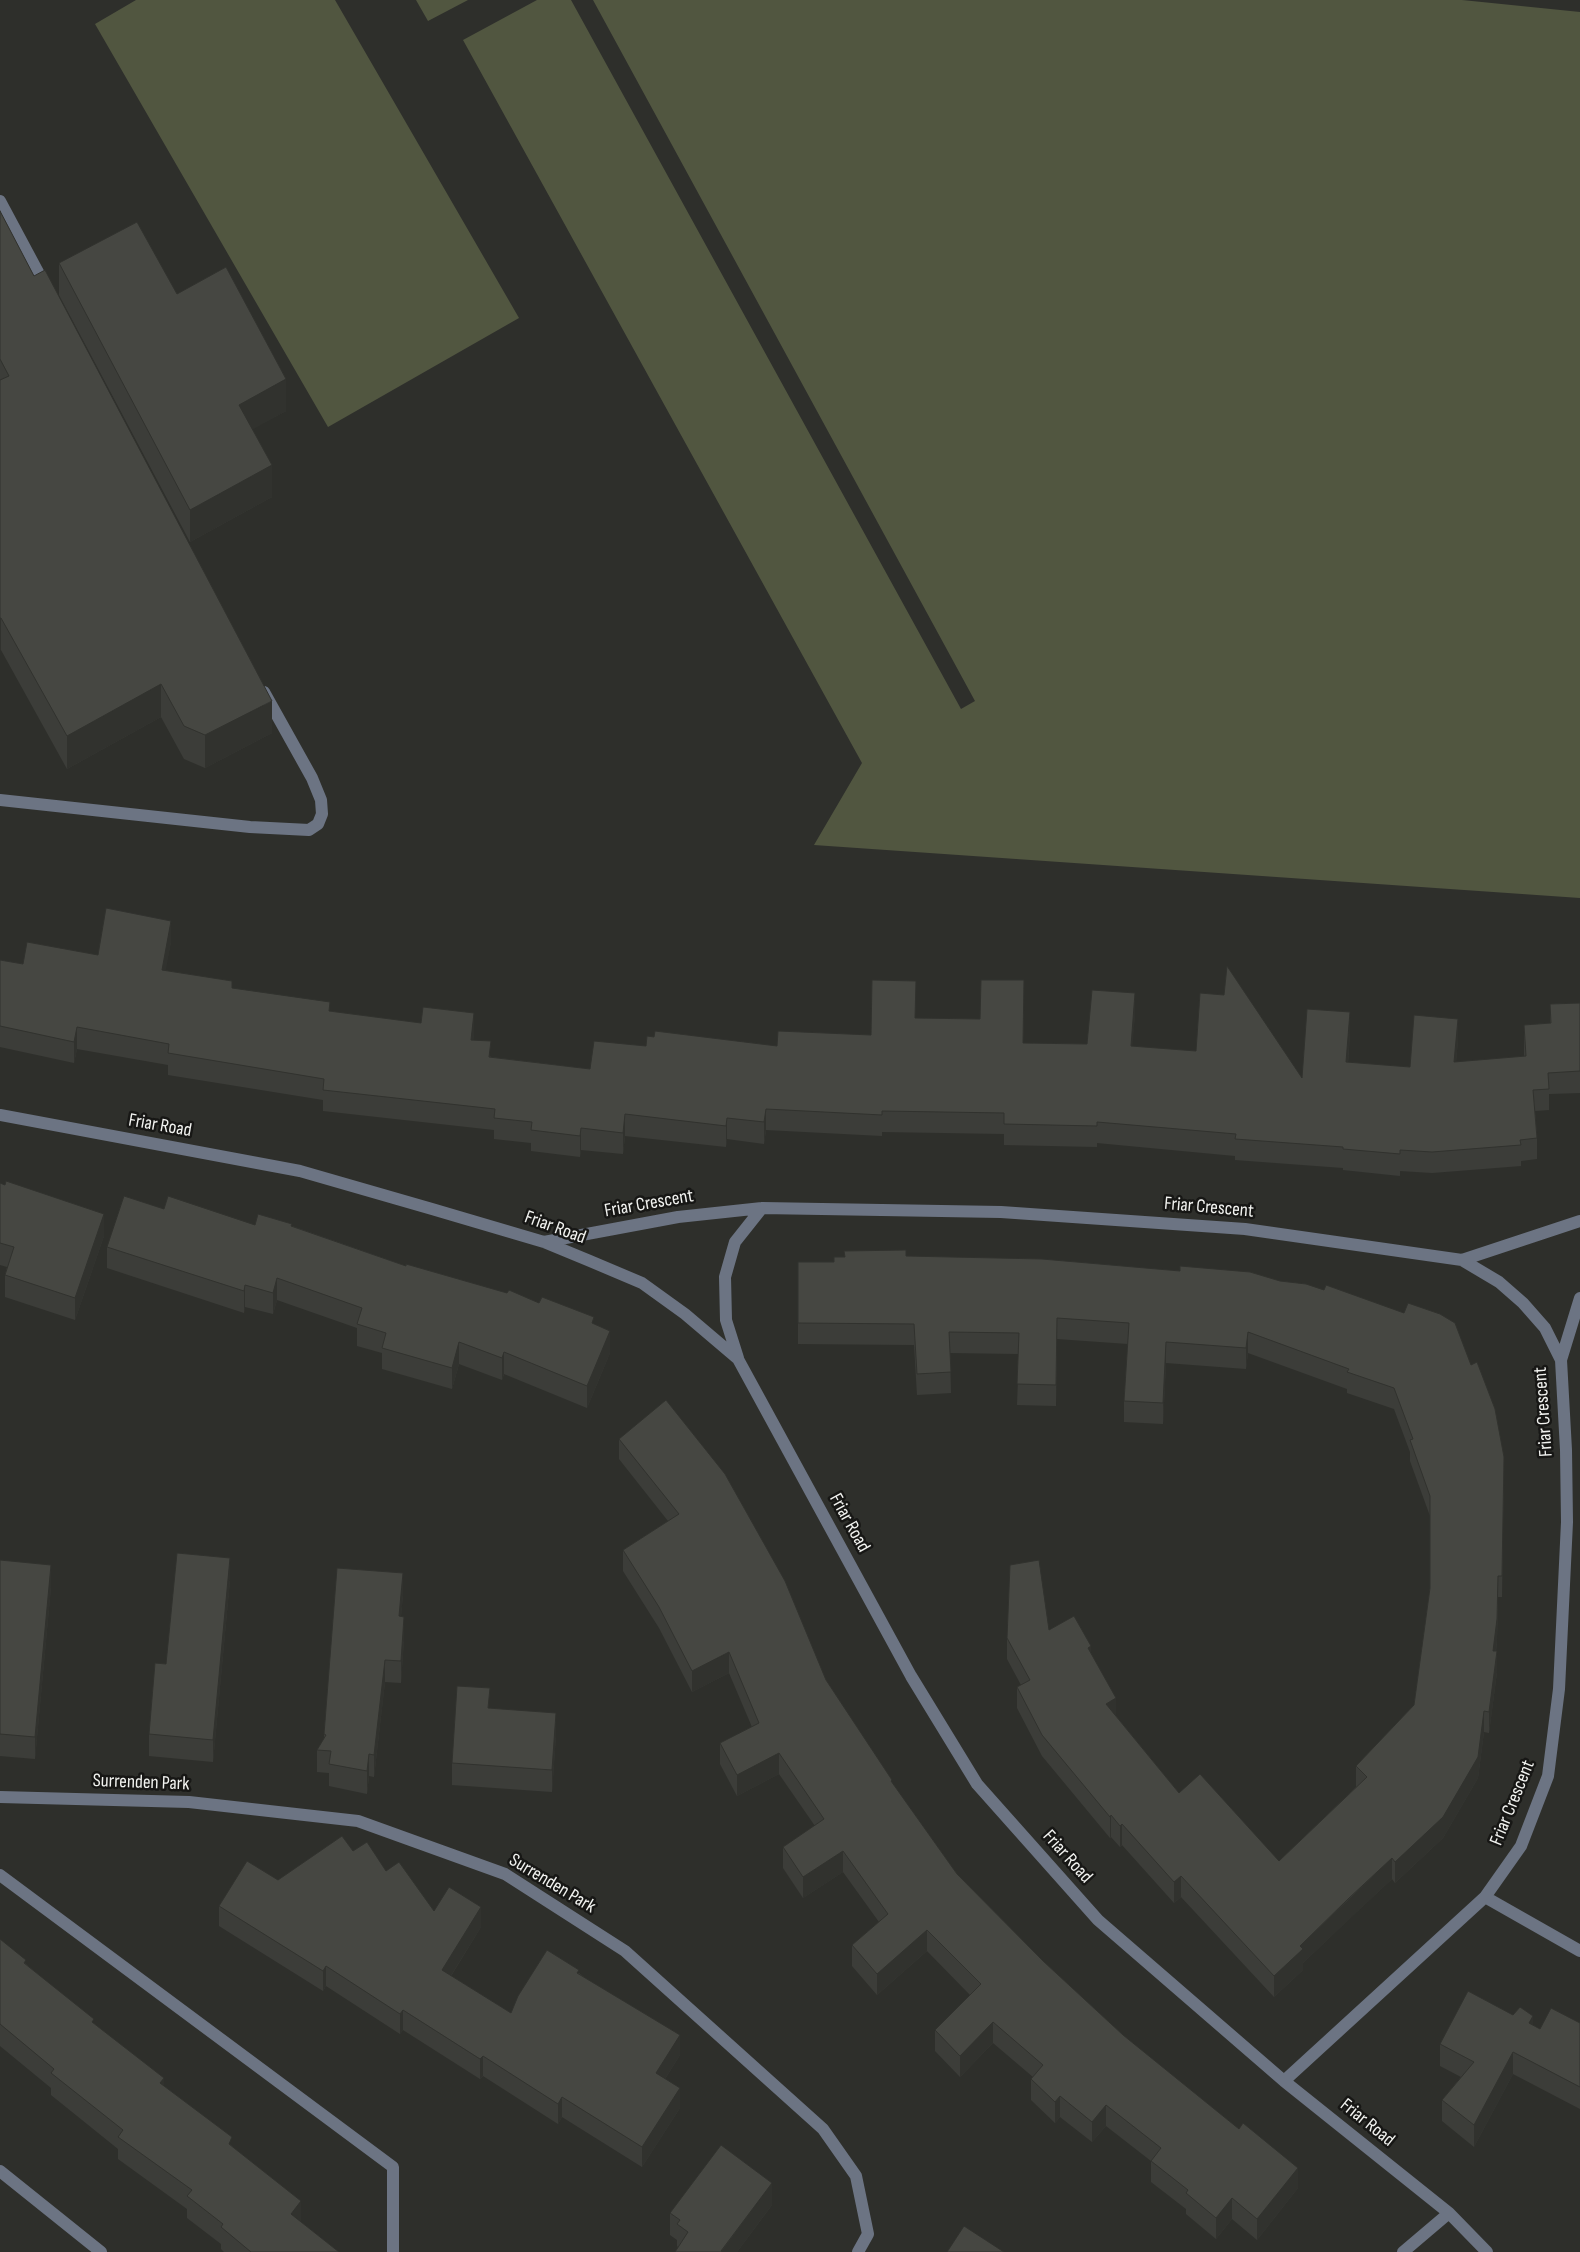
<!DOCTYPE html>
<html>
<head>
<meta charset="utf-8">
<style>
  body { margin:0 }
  canvas { display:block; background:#2e2f2b }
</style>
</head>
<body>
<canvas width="1580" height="2252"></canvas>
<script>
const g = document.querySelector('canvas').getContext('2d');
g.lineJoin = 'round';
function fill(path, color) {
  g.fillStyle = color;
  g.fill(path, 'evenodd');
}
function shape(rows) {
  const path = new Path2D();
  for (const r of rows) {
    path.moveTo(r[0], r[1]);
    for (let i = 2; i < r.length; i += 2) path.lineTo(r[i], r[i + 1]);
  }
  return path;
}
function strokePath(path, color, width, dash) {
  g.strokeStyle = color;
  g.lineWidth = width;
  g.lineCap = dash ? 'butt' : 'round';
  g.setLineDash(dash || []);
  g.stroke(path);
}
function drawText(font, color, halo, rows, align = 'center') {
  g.font = font + ' "Sofia Sans Condensed",sans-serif';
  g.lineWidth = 5;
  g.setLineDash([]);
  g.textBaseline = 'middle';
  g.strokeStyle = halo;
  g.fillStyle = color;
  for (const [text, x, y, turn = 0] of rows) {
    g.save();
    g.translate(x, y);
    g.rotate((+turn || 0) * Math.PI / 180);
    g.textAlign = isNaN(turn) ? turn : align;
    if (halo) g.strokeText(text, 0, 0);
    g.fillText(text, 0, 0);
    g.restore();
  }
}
fill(shape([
  [136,0,335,0,519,318,328,427,95,24],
  [416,0,468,0,428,21],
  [537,0,571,0,961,709,975,701,593,0,1462,0,1580,12,1580,898,814,845,862,763,463,40]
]), '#515640');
strokePath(shape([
  [0,201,46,287],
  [0,800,250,827,309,830,318,824,322,814,321,800,312,778,264,692],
  [0,2171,101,2252]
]), '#6c7483', 12);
strokePath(shape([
  [0,1115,300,1171,432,1209,544,1242,590,1261,642,1283,685,1314,738,1359,911,1676,977,1784,1098,1920,1284,2081,1449,2213,1487,2252],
  [544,1242,678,1217,762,1208,1001,1212,1245,1229,1462,1260,1499,1282,1523,1303,1545,1328,1561,1360,1566,1450,1567,1522,1559,1689,1548,1776,1521,1846,1485,1897,1284,2081],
  [1462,1260,1580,1221],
  [738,1358,726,1320,725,1277,735,1242,762,1208],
  [1561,1360,1580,1298],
  [0,1797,189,1802,358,1821,505,1874,625,1951,823,2129,856,2176,868,2234,858,2252],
  [0,1875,393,2167,393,2252],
  [1485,1897,1580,1951],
  [1403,2252,1449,2213]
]), '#6c7483', 12);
fill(shape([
  [0,211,272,733,205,768,184,759,161,717,67,769,1,650,0,650],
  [59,263,177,294,286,411,252,429,272,497,190,542,59,295],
  [171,942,165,971,232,988,330,1011,474,1034,473,1040,491,1057,590,1069,646,1046,777,1046,871,1035,915,1018,980,1019,1024,1001,1023,1043,1087,1044,1135,1014,1132,1046,1302,1078,1350,1033,1348,1063,1410,1067,1458,1040,1456,1062,1524,1057,1524,1025,1550,1023,1550,1004,1580,1003,1580,1093,1549,1094,1549,1110,1535,1111,1537,1138,1537,1159,1521,1161,1521,1166,1432,1173,1400,1171,1400,1176,1343,1170,1343,1168,1235,1160,1235,1156,1097,1143,1097,1147,1004,1145,1004,1134,882,1132,882,1136,766,1130,764,1144,727,1139,726,1147,625,1136,623,1154,581,1150,580,1157,531,1151,531,1143,494,1139,494,1130,323,1111,323,1100,168,1075,168,1065,77,1049,74,1063,0,1047,0,960,23,964,98,955],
  [0,1183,104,1236,75,1320,5,1297,5,1275,7,1267,0,1265],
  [164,1209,255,1225,292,1226,406,1266,539,1303,594,1324,610,1353,587,1408,504,1374,502,1380,459,1364,452,1389,382,1369,382,1353,357,1346,357,1328,277,1300,273,1314,245,1307,244,1313,107,1268,107,1247],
  [906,1256,1180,1271,1250,1272,1504,1457,1502,1597,1498,1597,1497,1640,1496,1651,1497,1672,1489,1733,1484,1732,1478,1778,1443,1838,1395,1883,1392,1879,1348,1920,1303,1963,1303,1970,1274,1997,1181,1897,1174,1903,1122,1845,1120,1847,1111,1837,1110,1838,1042,1756,1017,1708,1017,1687,1021,1685,1007,1659,1007,1638,1049,1630,1091,1654,1116,1716,1179,1793,1279,1861,1356,1787,1356,1766,1414,1705,1430,1588,1430,1516,1410,1461,1410,1452,1394,1409,1347,1393,1347,1389,1248,1353,1246,1369,1166,1363,1163,1424,1124,1422,1124,1401,1128,1344,1057,1339,1056,1406,1017,1405,1019,1354,950,1353,951,1393,917,1395,914,1345,798,1344,798,1262,834,1262],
  [619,1439,826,1680,892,1783,957,1874,1043,1961,1123,2035,1298,2188,1257,2240,1232,2219,1216,2239,1186,2214,1186,2209,1151,2182,1151,2161,1106,2126,1092,2142,1060,2117,1055,2123,1031,2100,1031,2079,1033,2077,993,2043,960,2077,935,2051,935,2030,970,1995,927,1951,877,1995,852,1966,852,1945,879,1922,843,1872,803,1898,783,1868,783,1847,815,1826,779,1774,737,1796,720,1764,720,1743,752,1727,729,1673,692,1692,659,1628,623,1571,623,1550,668,1521,619,1459],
  [0,1560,51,1587,35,1759,0,1756],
  [230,1580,213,1762,149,1756,149,1734,166,1664],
  [403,1595,401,1616,404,1639,401,1683,385,1682,374,1777,369,1776,367,1794,329,1786,329,1773,317,1772,317,1750,324,1739,324,1734],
  [490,1708,556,1735,552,1792,452,1785,452,1763],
  [353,1851,386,1871,434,1911,481,1927,451,1976,511,2013,579,1973,680,2055,665,2079,680,2108,642,2167,562,2117,558,2124,483,2076,480,2079,403,2030,400,2034,326,1986,323,1991,219,1926,219,1906,278,1880],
  [0,1939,26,1964,94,2024,232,2146,301,2222,339,2252,224,2252,221,2249,221,2244,187,2218,187,2209,118,2159,118,2149,51,2095,51,2088,0,2046],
  [1580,2023,1580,2109,1513,2074,1474,2147,1442,2121,1442,2100,1461,2077,1440,2066,1440,2044,1533,2025,1540,2029],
  [772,2205,737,2252,675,2252,678,2247,677,2246,677,2240,670,2235,670,2213]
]), '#3c3d39');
fill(shape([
  [286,379,286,411,239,437,239,405],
  [272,465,272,497,190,542,190,510],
  [0,618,1,618,1,650,0,650],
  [161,684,161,717,67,769,67,736],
  [272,701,272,733,205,768,205,735],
  [171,921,171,942,162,991,162,970],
  [1135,993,1135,1014,1131,1067,1131,1046],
  [1350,1012,1350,1033,1346,1084,1346,1062],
  [474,1013,474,1034,471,1061,471,1040],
  [1458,1019,1458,1040,1454,1083,1454,1062],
  [77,1027,77,1049,74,1063,74,1042],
  [766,1109,766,1130,764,1144,764,1122],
  [625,1114,625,1136,623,1154,623,1133],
  [727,1118,727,1139,726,1147,726,1126],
  [581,1128,581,1150,580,1157,580,1136],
  [104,1214,104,1236,75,1320,75,1298],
  [277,1278,277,1300,273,1314,273,1293],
  [245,1285,245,1307,244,1313,244,1291],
  [1057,1318,1057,1339,1056,1406,1056,1385],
  [610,1331,610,1353,587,1408,587,1386],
  [1248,1332,1248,1353,1246,1369,1246,1348],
  [459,1342,459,1364,452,1389,452,1368],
  [1166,1342,1166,1363,1163,1424,1163,1403],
  [504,1352,504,1374,502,1380,502,1358],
  [230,1558,230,1580,213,1762,213,1740],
  [51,1565,51,1587,35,1759,35,1737],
  [403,1573,403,1595,399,1638,399,1616],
  [1498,1576,1497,1640,1493,1672,1493,1651],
  [404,1617,404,1639,401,1683,401,1661],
  [1091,1646,1091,1667,1088,1648],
  [1497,1651,1497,1672,1489,1733,1489,1712],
  [729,1652,729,1673,692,1692,692,1671],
  [385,1660,385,1682,374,1777,374,1755],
  [1116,1698,1116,1719,1106,1704],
  [1484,1711,1484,1732,1478,1778,1443,1838,1395,1883,1395,1862],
  [556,1713,556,1735,552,1792,552,1770],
  [779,1753,779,1774,737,1796,737,1775],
  [369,1754,369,1776,367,1794,367,1771],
  [1111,1815,1111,1837,1110,1838,1110,1817],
  [1122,1824,1122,1845,1120,1847,1120,1826],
  [843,1851,843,1872,803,1898,803,1877],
  [1392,1858,1392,1879,1303,1963,1303,1970,1274,1997,1274,1976,1300,1946],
  [1181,1876,1181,1897,1174,1903,1174,1882],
  [481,1907,481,1927,442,1990,442,1970],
  [927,1930,927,1951,877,1995,877,1974],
  [326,1966,326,1986,323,1991,323,1971],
  [403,2010,403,2030,400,2034,400,2014],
  [1533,2016,1533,2037,1529,2023],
  [993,2022,993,2043,960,2077,960,2056],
  [680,2035,680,2055,656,2093,656,2073],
  [1513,2052,1513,2074,1474,2147,1474,2125],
  [483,2056,483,2076,480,2079,480,2059],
  [164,2078,164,2100,160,2083],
  [680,2088,680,2108,642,2167,642,2147],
  [1060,2096,1060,2117,1055,2123,1055,2102],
  [562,2097,562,2117,558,2124,558,2104],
  [1106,2105,1106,2126,1092,2142,1092,2122],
  [1298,2168,1298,2188,1257,2240,1257,2219],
  [772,2183,772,2205,737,2252,721,2252],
  [1232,2198,1232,2219,1216,2239,1216,2218],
  [301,2201,301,2223,291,2214]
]), '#31322e');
const building = shape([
  [0,211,34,276,45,270,272,701,205,735,184,726,161,684,67,736,1,618,0,618,0,380,9,376,0,359,0,211],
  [137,222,177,294,226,267,286,379,239,405,272,465,190,510,59,263,137,222],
  [106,908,171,921,162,970,232,981,232,988,330,1002,329,1011,421,1023,423,1007,474,1013,471,1040,491,1041,489,1057,590,1069,594,1041,646,1046,647,1036,654,1037,655,1031,777,1046,778,1031,871,1035,872,980,916,981,915,1018,980,1019,981,980,1024,980,1023,1043,1087,1044,1092,990,1135,993,1131,1046,1196,1051,1200,993,1224,995,1227,966,1302,1078,1307,1009,1350,1012,1346,1062,1410,1067,1414,1015,1458,1019,1454,1062,1526,1056,1524,1025,1551,1023,1550,1004,1580,1003,1580,1071,1548,1073,1549,1089,1533,1090,1537,1138,1520,1140,1521,1145,1432,1152,1400,1150,1400,1154,1343,1149,1343,1147,1235,1139,1236,1134,1097,1122,1097,1126,1004,1124,1004,1113,882,1111,882,1115,766,1109,764,1122,727,1118,726,1126,625,1114,623,1133,581,1128,580,1136,531,1130,532,1122,494,1118,495,1109,323,1090,324,1079,168,1053,169,1044,77,1027,74,1042,0,1026,0,960,23,964,27,942,98,955,106,908],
  [6,1181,104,1214,75,1298,5,1275,14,1247,0,1243,0,1183,5,1185,6,1181],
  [124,1196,164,1209,168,1196,255,1225,258,1214,292,1224,291,1226,406,1266,406,1264,507,1293,509,1290,539,1303,542,1297,594,1317,592,1323,610,1331,587,1386,504,1352,502,1358,459,1342,452,1368,382,1348,386,1333,357,1324,362,1308,277,1278,273,1293,245,1285,244,1291,107,1247,124,1196],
  [906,1250,906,1256,1042,1259,1180,1271,1180,1266,1250,1272,1280,1281,1306,1284,1324,1290,1326,1285,1404,1313,1408,1303,1440,1314,1455,1323,1471,1365,1477,1362,1495,1409,1504,1457,1502,1576,1498,1576,1497,1619,1493,1651,1497,1651,1489,1712,1484,1711,1478,1757,1443,1817,1395,1862,1392,1858,1348,1899,1300,1946,1303,1949,1274,1976,1181,1876,1174,1882,1122,1824,1120,1826,1111,1815,1110,1817,1042,1735,1017,1687,1030,1680,1007,1638,1010,1565,1039,1560,1049,1630,1074,1616,1091,1646,1088,1648,1116,1698,1106,1704,1179,1793,1200,1774,1279,1861,1367,1777,1356,1766,1414,1705,1430,1588,1430,1496,1410,1440,1413,1439,1394,1388,1347,1372,1349,1369,1248,1332,1246,1348,1166,1342,1163,1403,1124,1401,1129,1323,1057,1318,1056,1385,1017,1384,1019,1333,949,1332,951,1372,917,1374,914,1324,798,1323,798,1262,834,1262,834,1257,845,1257,844,1251,906,1250],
  [666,1400,725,1474,785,1581,826,1680,892,1780,891,1781,957,1874,1043,1961,1123,2035,1239,2129,1243,2123,1298,2168,1257,2219,1232,2198,1216,2218,1186,2193,1188,2190,1151,2161,1161,2148,1106,2105,1092,2122,1060,2096,1055,2102,1031,2079,1043,2065,993,2022,960,2056,935,2030,981,1984,927,1930,877,1974,852,1945,888,1914,843,1851,803,1877,783,1847,824,1819,779,1753,737,1775,720,1743,759,1723,729,1652,692,1671,659,1607,623,1550,679,1514,619,1439,666,1400],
  [177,1553,230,1558,213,1740,149,1734,155,1663,166,1664,177,1553],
  [0,1560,51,1565,35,1737,0,1734,0,1560],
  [337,1568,403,1573,399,1616,404,1617,401,1661,385,1660,374,1755,369,1754,367,1771,329,1764,331,1751,317,1750,326,1735,324,1734,337,1568],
  [457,1686,490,1688,488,1708,556,1713,552,1770,452,1763,457,1686],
  [342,1836,353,1851,367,1842,386,1871,399,1862,434,1911,449,1887,481,1907,442,1970,511,2013,518,1996,547,1950,579,1970,577,1973,680,2035,656,2073,680,2088,642,2147,562,2097,558,2104,483,2056,480,2059,403,2010,400,2014,326,1966,323,1971,219,1906,247,1861,278,1880,342,1836],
  [0,1939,26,1960,24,1963,94,2019,92,2022,164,2078,160,2083,232,2137,229,2144,301,2201,291,2214,339,2252,251,2252,221,2227,223,2224,187,2196,192,2190,118,2137,123,2130,51,2073,54,2069,0,2024,0,1939],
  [1468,1991,1513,2015,1520,2007,1533,2016,1529,2023,1540,2029,1551,2008,1580,2023,1580,2087,1513,2052,1474,2125,1442,2100,1474,2062,1440,2044,1468,1991],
  [721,2145,772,2183,721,2251,723,2252,675,2252,688,2232,677,2224,680,2220,670,2213,721,2145],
  [964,2226,1004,2252,947,2252,964,2226]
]);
fill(building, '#464742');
strokePath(building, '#31322e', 1);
drawText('19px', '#f2f3f0', '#171715', [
  ["Friar Road",160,1126,10],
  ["Friar Crescent",649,1204,-10],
  ["Friar Crescent",1209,1208,5],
  ["Friar Road",555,1228,20],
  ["Friar Crescent",1544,1412,-94],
  ["Friar Road",849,1523,61],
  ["Surrenden Park",141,1783,2],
  ["Friar Crescent",1513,1803,-68],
  ["Friar Road",1067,1857,48],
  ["Surrenden Park",552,1884,31],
  ["Friar Road",1367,2123,39]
]);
</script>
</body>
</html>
